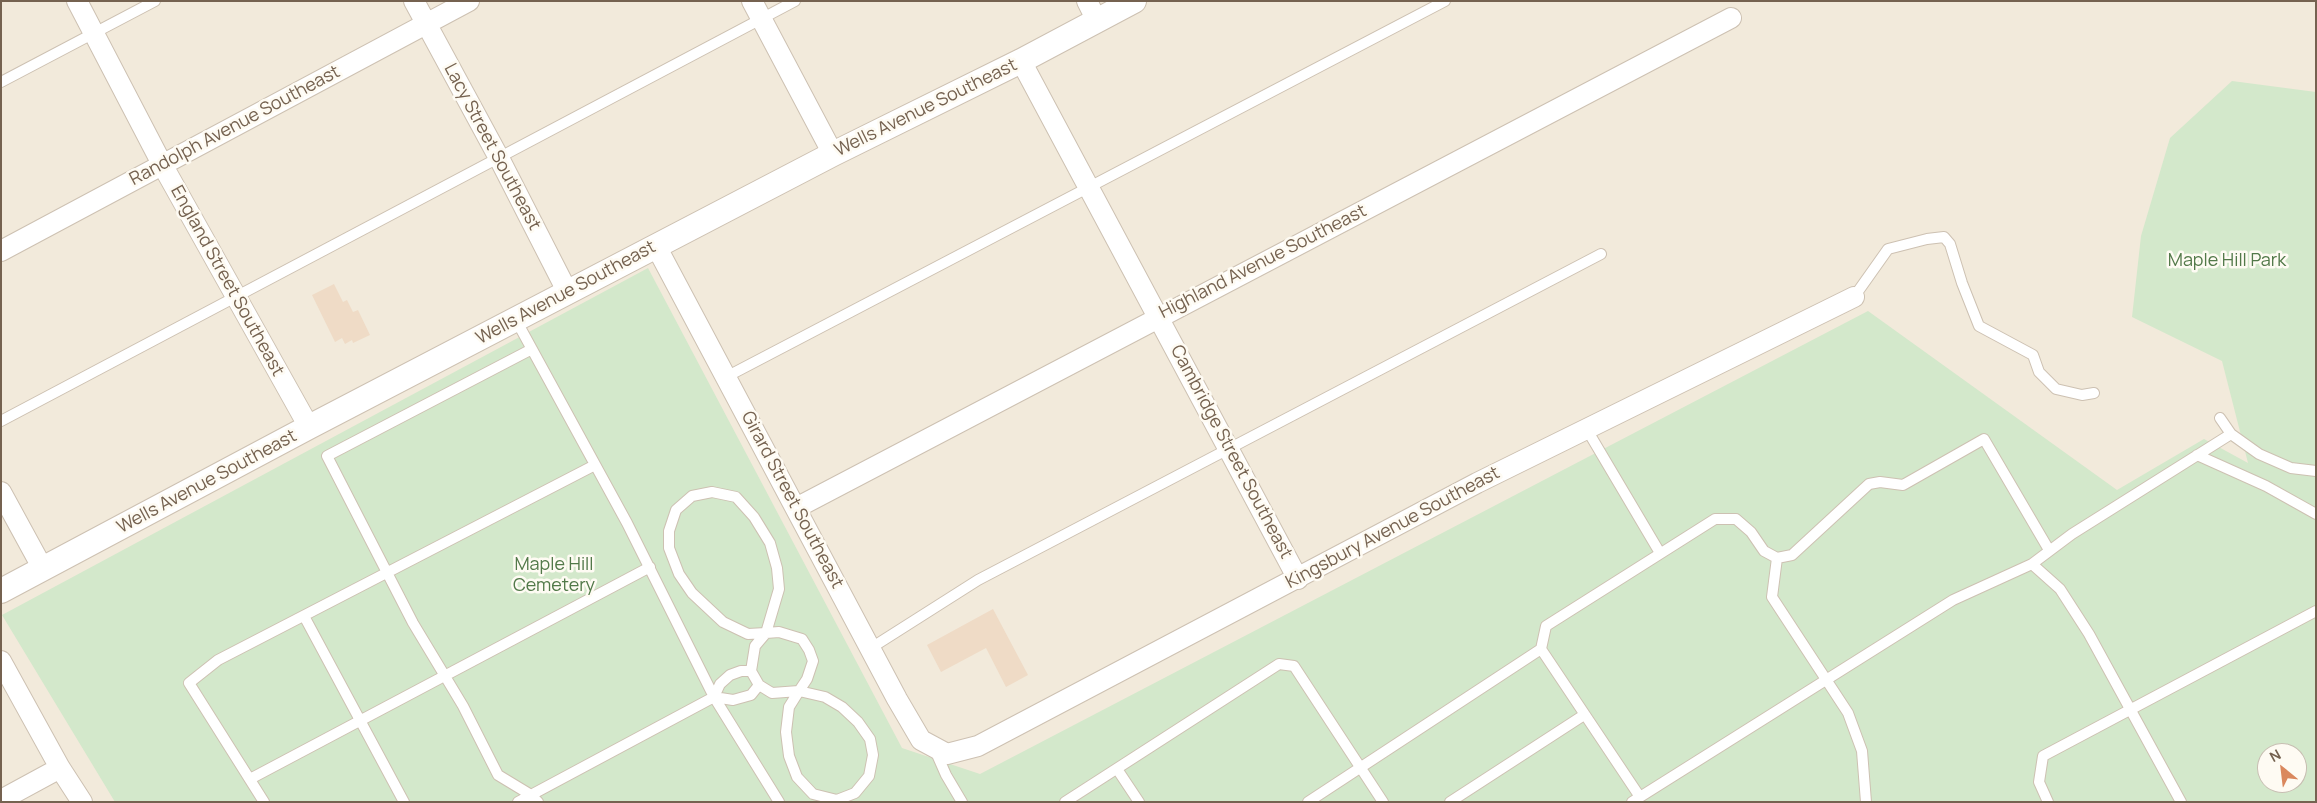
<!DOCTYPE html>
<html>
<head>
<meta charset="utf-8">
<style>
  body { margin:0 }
  #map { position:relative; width:2317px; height:803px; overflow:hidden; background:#fbf7ec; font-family:Manrope,sans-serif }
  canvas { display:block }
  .frame { position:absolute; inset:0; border:2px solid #756250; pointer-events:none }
  .north { position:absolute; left:2257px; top:743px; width:50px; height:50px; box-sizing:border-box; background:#fefbf3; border:1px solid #c7beb2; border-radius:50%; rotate:331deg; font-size:14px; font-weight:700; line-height:20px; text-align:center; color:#756250 }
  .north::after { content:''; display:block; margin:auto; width:18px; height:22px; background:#da885d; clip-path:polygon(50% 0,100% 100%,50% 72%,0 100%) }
</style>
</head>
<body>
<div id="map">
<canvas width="2317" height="803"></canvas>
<div class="frame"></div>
<div class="north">N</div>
</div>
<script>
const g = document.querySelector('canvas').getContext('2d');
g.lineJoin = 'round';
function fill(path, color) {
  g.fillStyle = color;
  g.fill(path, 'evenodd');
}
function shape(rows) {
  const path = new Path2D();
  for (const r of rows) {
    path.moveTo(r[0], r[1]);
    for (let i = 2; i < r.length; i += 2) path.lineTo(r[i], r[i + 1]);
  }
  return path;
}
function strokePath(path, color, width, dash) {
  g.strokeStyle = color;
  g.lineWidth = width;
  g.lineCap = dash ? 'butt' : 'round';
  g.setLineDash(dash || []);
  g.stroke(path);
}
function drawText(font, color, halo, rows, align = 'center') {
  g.font = font + ' Manrope,sans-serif';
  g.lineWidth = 5;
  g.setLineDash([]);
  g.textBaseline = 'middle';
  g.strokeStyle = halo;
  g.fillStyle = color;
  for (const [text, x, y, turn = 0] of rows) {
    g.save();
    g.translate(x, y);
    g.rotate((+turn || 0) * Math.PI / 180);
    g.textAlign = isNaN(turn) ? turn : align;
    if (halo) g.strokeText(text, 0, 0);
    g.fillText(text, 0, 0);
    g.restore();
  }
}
fill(shape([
  [1,1,2316,1,2316,802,1,802],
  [2267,753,2297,753,2297,783,2267,783]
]), '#f2eadb');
fill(shape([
  [2232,81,2316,92,2316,802,115,802,2,615,648,268,902,748,980,774,1868,311,2117,490,2204,439,2248,463,2222,361,2132,317,2141,236,2170,138],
  [2267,753,2297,753,2297,783,2267,783]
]), '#d3e8cb');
fill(shape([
  [334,284,343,302,347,300,353,312,358,310,370,335,353,343,352,340,345,344,342,338,335,342,312,295],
  [993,609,1028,675,1006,687,986,648,941,672,927,645]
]), '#efdbc6');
const service = shape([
  [1,82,155,1],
  [1854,297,1888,249,1927,239,1944,237,1950,244,1962,283,1979,326,2033,355,2039,372,2056,389,2082,395,2094,393],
  [516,320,627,523,714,697,779,802],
  [532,349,327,456,413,623,463,706,498,775,531,795,538,802],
  [726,377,1445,1],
  [2220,418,2231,434,2259,454,2291,468,2316,471],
  [1,421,795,1],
  [1586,428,1660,553],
  [2197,455,2266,486,2316,514],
  [712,492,736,497,754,517,770,543,777,568,779,589,766,633,748,634,723,622,692,593,679,574,669,548,669,531,676,510,692,496,712,492],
  [1777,558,1772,597,1848,713,1862,751,1866,802],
  [2032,564,2060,589,2089,634,2181,802],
  [304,616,404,802],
  [871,648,978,580,1601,254],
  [1541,649,1640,797],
  [751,671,755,646,766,633,779,632,802,639,809,650,813,661,807,679,799,691,772,693,759,685],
  [799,691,825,697,842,707,858,722,870,739,873,755,869,776,855,793,837,800,813,794,797,777,789,756,786,732,789,707,799,691],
  [935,750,946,775,962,802],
  [1117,769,1139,802],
  [250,779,650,567],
  [264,802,189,683,218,660,595,465],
  [518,802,714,697,720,684,730,675,741,671,751,671,759,685,751,695,733,700,714,697],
  [1065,802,1279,664,1294,666,1383,802],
  [1308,802,1541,649,1546,626,1715,519,1736,519,1751,532,1764,551,1777,558,1792,555,1869,484,1880,482,1903,485,1984,439,2049,550],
  [1450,802,1584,715],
  [1632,802,1953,600,2032,564,2072,534,2231,434],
  [2048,802,2039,782,2043,756,2316,611]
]);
const minor = shape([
  [77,1,163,166,309,427],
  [414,1,499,158,568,293],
  [752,1,833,154],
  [1087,1,1097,21],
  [1021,61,1298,579],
  [656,246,897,699,921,740,947,754,978,746,1477,483,1854,297],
  [1,251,469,1],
  [1,492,43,569],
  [796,508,1731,18],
  [1,661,60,768,82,802],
  [1,800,60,768]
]);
const tertiary = shape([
  [1,591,309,427,833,154,1021,61,1134,1]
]);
strokePath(service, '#cdc1b2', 12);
strokePath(minor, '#cdc1b2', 22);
strokePath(tertiary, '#cdc1b2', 26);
strokePath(service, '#fff', 10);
strokePath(minor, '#fff', 20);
strokePath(tertiary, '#fff', 24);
drawText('18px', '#756250', '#fefbf3', [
  ["Wells Avenue Southeast",926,108,-26],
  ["Randolph Avenue Southeast",235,126,-28],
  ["Lacy Street Southeast",492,147,62],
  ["Highland Avenue Southeast",1263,262,-27],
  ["England Street Southeast",227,281,61],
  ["Wells Avenue Southeast",566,293,-28],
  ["Cambridge Street Southeast",1231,452,62],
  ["Wells Avenue Southeast",207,482,-28],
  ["Girard Street Southeast",792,500,62],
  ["Kingsbury Avenue Southeast",1393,528,-28]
]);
drawText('18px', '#527949', '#fefbf3', [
  ["Maple Hill Park",2227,261],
  ["Maple Hill",554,565],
  ["Cemetery",554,586]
]);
</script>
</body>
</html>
